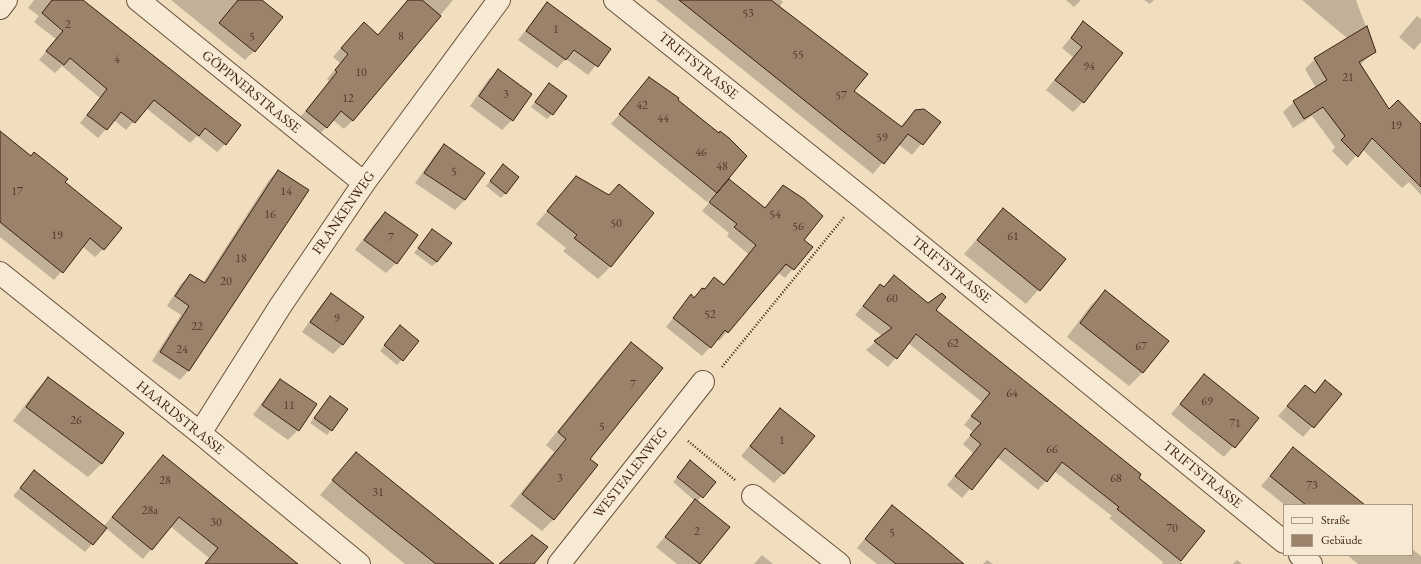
<!DOCTYPE html>
<html>
<head>
<meta charset="utf-8">
<style>
  body { margin:0 }
  #map { position:relative; width:1421px; height:564px; overflow:hidden; background:#f1debe; font-family:"EB Garamond",serif }
  canvas { display:block }
  .legend { position:absolute; left:1283px; top:504px; width:130px; height:52px; box-sizing:border-box; background:#f6ead5; border:1px solid #ac9885; margin:0; padding:5px 7px; list-style:none; font-size:12px; color:#3d1e0e }
  .legend li { display:flex; align-items:center; gap:8px; height:20px }
  .legend b { width:20px; border:1px solid #ac9885 }
</style>
</head>
<body>
<div id="map">
<canvas width="1421" height="564"></canvas>
<ul class="legend">
<li><b style="height:5px;background:#f6ead5"></b>Straße</li>
<li><b style="height:11px;background:#9b826a"></b>Gebäude</li>
</ul>
</div>
<script>
const g = document.querySelector('canvas').getContext('2d');
g.lineJoin = 'round';
function fill(path, color) {
  g.fillStyle = color;
  g.fill(path, 'evenodd');
}
function shape(rows) {
  const path = new Path2D();
  for (const r of rows) {
    path.moveTo(r[0], r[1]);
    for (let i = 2; i < r.length; i += 2) path.lineTo(r[i], r[i + 1]);
  }
  return path;
}
function strokePath(path, color, width, dash) {
  g.strokeStyle = color;
  g.lineWidth = width;
  g.lineCap = dash ? 'butt' : 'round';
  g.setLineDash(dash || []);
  g.stroke(path);
}
function drawText(font, color, halo, rows, align = 'center') {
  g.font = font + ' "EB Garamond",serif';
  g.lineWidth = 4;
  g.setLineDash([]);
  g.textBaseline = 'middle';
  g.strokeStyle = halo;
  g.fillStyle = color;
  for (const [text, x, y, turn = 0] of rows) {
    g.save();
    g.translate(x, y);
    g.rotate((+turn || 0) * Math.PI / 180);
    g.textAlign = isNaN(turn) ? turn : align;
    if (halo) g.strokeText(text, 0, 0);
    g.fillText(text, 0, 0);
    g.restore();
  }
}
fill(shape([
  [34,0,81,0,225,144,217,152,197,136,190,143,146,108,126,130,114,120,98,138,80,123,100,98,62,66,55,73,39,60,56,39,34,22,39,16,28,8],
  [171,0,260,0,254,51,245,60],
  [407,0,453,0,353,120,344,129,333,120,318,136,298,120,329,81,327,79,340,63,333,57,355,32,378,36],
  [656,0,781,0,783,2,779,7,853,91,900,127,915,111,939,123,912,155,898,144,873,174],
  [1066,0,1081,0,1074,7],
  [1144,0,1154,0,1150,4],
  [1302,0,1356,0,1375,51,1360,65,1389,111,1421,126,1421,195,1409,182,1402,188,1362,149,1347,166,1332,151,1335,147,1312,116,1293,128,1283,112,1294,102,1316,88,1305,69,1315,59,1348,39],
  [547,3,609,49,588,75,566,59,557,68,518,40],
  [1417,16,1421,19,1421,42,1414,50,1399,37],
  [1083,23,1083,102,1073,112,1046,90,1073,57,1062,48],
  [498,71,531,94,512,120,502,130,470,106,488,80],
  [650,78,676,100,723,186,764,209,784,186,802,240,811,247,785,278,777,272,727,332,719,341,717,339,702,356,666,327,691,296,693,298,715,279,723,285,748,254,727,236,729,233,702,211,712,199,711,198,707,202,611,124],
  [544,89,552,114,547,119,531,107],
  [0,133,64,182,103,249,95,257,83,247,54,280,0,237],
  [444,146,484,174,465,200,455,210,415,183,435,155],
  [499,170,506,193,501,198,486,186],
  [278,171,307,190,188,371,180,380,152,361,181,315,167,306,181,284,190,275,203,283,269,180],
  [576,177,608,196,619,185,653,213,610,267,598,279,563,251,566,248,536,224],
  [1003,209,1065,259,1026,304,964,254],
  [385,213,417,236,396,263,386,273,355,250,375,223],
  [432,230,437,262,432,266,414,253],
  [894,276,1204,532,1180,561,1183,564,1162,564,1163,562,1109,518,1112,516,1054,471,1038,490,997,457,962,498,947,485,973,453,963,444,973,432,964,425,982,402,908,343,888,367,866,350,882,336,855,315,880,285,883,288],
  [1105,292,1167,341,1142,373,1129,386,1067,337,1091,305],
  [332,295,362,317,342,345,333,354,302,332,322,304],
  [395,331,418,341,397,365,380,351],
  [631,343,589,459,554,519,542,531,510,506,554,452,546,445,619,355],
  [1204,375,1258,418,1224,457,1171,414],
  [48,378,102,463,88,477,13,421,35,392],
  [281,380,316,405,298,430,288,440,253,415,271,390],
  [1325,381,1340,395,1303,437,1278,416,1305,386,1314,393],
  [326,402,331,430,327,435,310,423],
  [780,410,784,473,774,483,741,456],
  [1293,448,1363,505,1285,505,1261,486],
  [356,453,492,564,405,564,320,495],
  [163,456,292,564,204,564,209,558,170,526,143,559,106,528,85,552,13,496,34,471,103,527],
  [690,462,714,482,697,502,729,527,699,564,677,564,656,547,695,501,673,482],
  [892,506,963,564,877,564,857,548],
  [1412,549,1421,556,1421,564,1358,564,1347,555,1412,555],
  [762,555,773,564,754,564],
  [987,560,993,564,983,564],
  [1237,560,1242,564,1233,564]
]), '#0003');
const building = shape([
  [52,0,83,0,241,125,226,145,205,128,199,136,154,100,135,123,121,112,107,130,87,115,107,89,70,58,64,65,46,51,63,31,42,13,52,0],
  [238,0,262,0,283,17,255,52,219,23,238,0],
  [408,0,422,0,441,16,353,121,341,111,327,128,306,111,337,72,335,70,348,54,341,48,364,22,378,35,408,0],
  [679,0,771,0,868,74,854,91,902,127,915,110,924,109,941,122,923,145,908,134,884,164,679,0],
  [547,2,611,49,598,67,574,50,566,60,526,31,547,2],
  [1083,21,1123,53,1084,103,1055,80,1082,47,1071,38,1083,21],
  [1367,26,1376,52,1359,62,1389,109,1398,100,1421,124,1421,187,1372,138,1358,157,1341,140,1345,136,1323,107,1304,119,1293,101,1327,80,1314,58,1367,26],
  [498,69,532,94,513,121,479,96,498,69],
  [649,77,679,98,678,100,719,133,720,131,729,138,747,156,717,193,619,114,649,77],
  [549,83,567,96,553,115,535,102,549,83],
  [0,131,31,156,34,152,68,179,65,182,122,228,104,250,90,238,63,273,0,222,0,131],
  [444,144,485,173,465,200,424,173,444,144],
  [503,164,519,177,506,194,490,181,503,164],
  [278,170,309,190,189,371,160,352,189,306,175,296,190,274,205,283,278,170],
  [576,176,609,195,619,184,654,213,611,267,574,238,577,235,547,211,576,176],
  [729,179,765,208,783,185,804,199,823,216,804,240,813,247,794,270,786,264,728,333,725,330,711,348,673,318,691,294,694,298,702,288,705,289,714,277,724,285,756,245,734,227,737,224,709,202,729,179],
  [1003,208,1066,259,1040,291,977,240,1003,208],
  [385,212,418,235,397,264,364,240,385,212],
  [432,229,452,243,437,262,418,248,432,229],
  [894,275,928,303,942,293,946,297,936,310,1141,474,1139,478,1205,531,1181,561,1117,509,1119,507,1062,462,1047,482,1005,448,972,490,955,476,981,444,970,435,981,423,971,416,990,393,916,334,897,359,874,341,892,328,863,306,880,284,884,287,894,275],
  [1105,290,1169,341,1143,373,1080,323,1105,290],
  [331,293,364,317,343,345,310,322,331,293],
  [400,325,419,341,403,361,384,345,400,325],
  [631,342,663,368,590,459,598,465,554,520,522,494,566,439,558,432,631,342],
  [1204,374,1259,418,1235,448,1180,404,1204,374],
  [48,377,124,433,102,464,26,407,48,377],
  [280,379,317,404,299,431,262,405,280,379],
  [1325,380,1342,394,1314,428,1287,406,1305,385,1315,393,1325,380],
  [330,396,348,409,332,431,314,418,330,396],
  [780,408,815,436,784,474,750,446,780,408],
  [1293,447,1365,505,1306,505,1270,476,1293,447],
  [356,452,429,511,494,564,436,564,367,509,332,480,356,452],
  [163,455,215,497,298,564,205,564,218,548,179,517,152,550,112,517,163,455],
  [690,460,716,482,703,498,677,477,690,460],
  [34,470,107,528,93,545,20,488,34,470],
  [695,499,730,527,700,564,665,537,695,499],
  [892,505,933,538,964,564,896,564,865,539,892,505],
  [532,535,548,547,534,564,499,564,532,535]
]);
fill(building, '#9b826a');
strokePath(building, '#3d1e0e', 1);
const street = shape([
  [138,0,364,183],
  [615,0,861,197,1284,542],
  [0,8,6,0],
  [0,273,200,433,359,564],
  [200,433,281,305,364,183,499,0],
  [753,496,839,564],
  [1300,555,1311,564],
  [559,564,703,382]
]);
strokePath(street, '#6a4e3a', 24);
strokePath(shape([
  [722,367,845,216],
  [688,441,735,480]
]), '#3d1e0e', 2.5, [1, 2]);
strokePath(street, '#f6ead5', 22);
drawText('12px', '#543725', null, [
  ["53",748,14],
  ["2",68,25],
  ["1",556,30],
  ["5",252,37],
  ["8",401,37],
  ["55",798,55],
  ["4",117,60],
  ["94",1089,67],
  ["10",361,73],
  ["21",1348,78],
  ["3",506,95],
  ["57",841,96],
  ["12",348,99],
  ["42",642,106],
  ["44",663,119],
  ["19",1396,126],
  ["59",882,138],
  ["46",701,153],
  ["48",722,167],
  ["5",454,172],
  ["17",17,192],
  ["14",286,192],
  ["16",270,215],
  ["54",775,215],
  ["50",616,224],
  ["56",798,227],
  ["19",57,236],
  ["61",1013,237],
  ["7",391,238],
  ["18",241,259],
  ["20",226,282],
  ["60",892,299],
  ["52",710,315],
  ["9",337,319],
  ["22",197,327],
  ["62",953,344],
  ["67",1141,347],
  ["24",182,350],
  ["7",633,385],
  ["64",1012,394],
  ["69",1207,402],
  ["11",289,406],
  ["26",76,421],
  ["71",1235,424],
  ["5",602,427],
  ["1",782,441],
  ["66",1052,450],
  ["3",560,479],
  ["68",1116,479],
  ["28",165,481],
  ["73",1312,486],
  ["31",378,493],
  ["28a",150,511],
  ["30",216,523],
  ["70",1172,529],
  ["2",697,532],
  ["5",892,533]
]);
drawText('14px', '#3d1e0e', '#f6ead5', [
  ["TRIFTSTRASSE",698,66,39],
  ["GÖPPNERSTRASSE",251,92,39],
  ["FRANKENWEG",344,213,-55],
  ["TRIFTSTRASSE",951,270,39],
  ["HAARDSTRASSE",180,418,39],
  ["WESTFALENWEG",631,473,-52],
  ["TRIFTSTRASSE",1202,475,39]
]);
</script>
</body>
</html>
